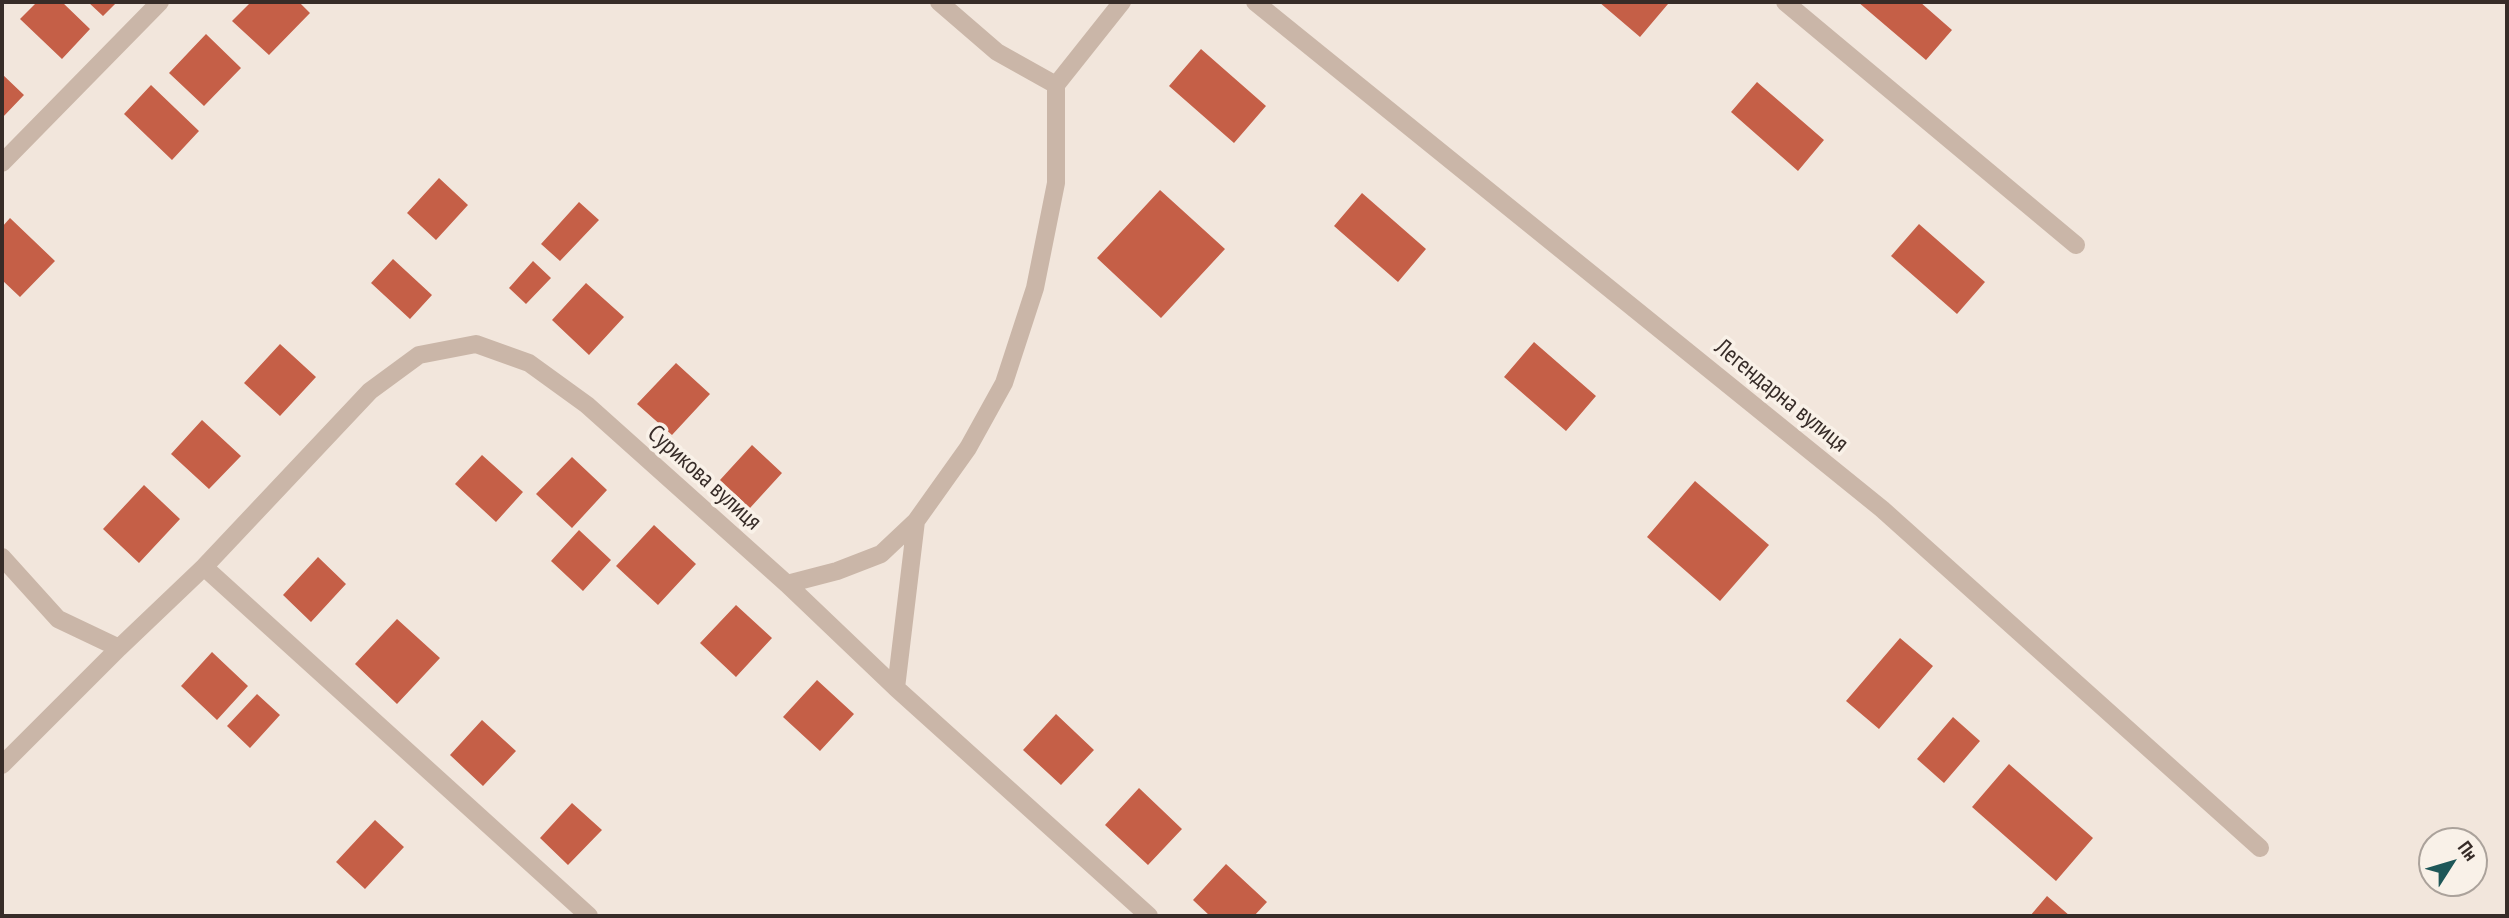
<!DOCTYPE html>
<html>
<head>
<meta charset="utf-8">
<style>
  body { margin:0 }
  #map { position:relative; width:2509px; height:918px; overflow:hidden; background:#f2e6dc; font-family:"PT Sans Narrow",sans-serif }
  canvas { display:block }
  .frame { position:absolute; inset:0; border:4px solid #372c28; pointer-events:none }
  .north { position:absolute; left:2418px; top:827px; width:70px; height:70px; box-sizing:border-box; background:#f9f1e8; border:2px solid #aba29b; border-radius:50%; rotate:53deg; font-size:19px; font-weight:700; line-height:28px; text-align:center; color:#372c28 }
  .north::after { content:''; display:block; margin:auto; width:24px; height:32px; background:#1e5758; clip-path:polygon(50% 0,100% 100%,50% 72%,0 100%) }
</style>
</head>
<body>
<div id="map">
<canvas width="2509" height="918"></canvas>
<div class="frame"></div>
<div class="north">Пн</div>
</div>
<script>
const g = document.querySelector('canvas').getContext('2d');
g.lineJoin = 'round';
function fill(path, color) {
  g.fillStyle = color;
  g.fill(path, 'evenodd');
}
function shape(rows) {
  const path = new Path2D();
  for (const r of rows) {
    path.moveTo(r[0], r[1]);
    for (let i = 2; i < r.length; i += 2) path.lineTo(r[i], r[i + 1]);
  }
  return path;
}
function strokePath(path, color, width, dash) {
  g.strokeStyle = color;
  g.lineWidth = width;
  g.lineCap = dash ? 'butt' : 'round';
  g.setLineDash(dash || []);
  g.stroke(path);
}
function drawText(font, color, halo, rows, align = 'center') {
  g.font = font + ' "PT Sans Narrow",sans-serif';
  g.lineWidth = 7;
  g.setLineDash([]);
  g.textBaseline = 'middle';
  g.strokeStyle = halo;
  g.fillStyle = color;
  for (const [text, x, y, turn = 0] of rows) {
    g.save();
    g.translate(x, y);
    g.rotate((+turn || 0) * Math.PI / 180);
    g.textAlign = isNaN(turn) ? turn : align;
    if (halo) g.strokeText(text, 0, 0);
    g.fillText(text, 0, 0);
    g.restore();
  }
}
fill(shape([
  [37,2,62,2,90,29,62,59,20,19],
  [88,2,117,2,103,16],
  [251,2,299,2,310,13,269,55,232,21],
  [1599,2,1666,2,1668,4,1640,37],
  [1858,2,1920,2,1952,30,1926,60],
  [206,34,241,68,204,106,169,73],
  [1201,49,1266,106,1234,143,1169,86],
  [2,74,24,95,2,118],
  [1757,82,1824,140,1798,171,1731,112],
  [151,85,199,131,172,160,124,114],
  [439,178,468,205,436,240,407,213],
  [1160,190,1225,249,1161,318,1097,258],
  [1362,193,1426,249,1398,282,1334,226],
  [579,202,599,220,560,261,541,244],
  [10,218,55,261,20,297,2,280,2,227],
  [1919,224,1985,282,1957,314,1891,256],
  [393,259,432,295,410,319,371,283],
  [533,261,551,278,526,304,509,288],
  [586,283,624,317,589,355,552,320],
  [1534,342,1596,396,1566,431,1504,377],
  [280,344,316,377,280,416,244,383],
  [676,363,710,394,672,435,637,404],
  [202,420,241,456,209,489,171,454],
  [752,445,782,473,750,508,720,480],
  [482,455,523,492,496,522,455,484],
  [572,457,607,490,572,528,536,494],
  [1695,481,1769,545,1720,601,1647,537],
  [144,485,180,519,139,563,103,529],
  [654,525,696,564,658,605,616,566],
  [579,530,611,560,583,591,551,561],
  [318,557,346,584,311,622,283,595],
  [736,605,772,638,736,677,700,643],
  [397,619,440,658,397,704,355,664],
  [1900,638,1933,666,1879,729,1846,701],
  [212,652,248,686,217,720,181,686],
  [817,680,854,714,820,751,783,717],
  [257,694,280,715,250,748,227,726],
  [1056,714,1094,750,1061,785,1023,750],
  [1953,717,1980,741,1944,783,1917,759],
  [482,720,516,751,483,786,450,755],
  [2009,764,2093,838,2056,881,1972,807],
  [1139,788,1182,829,1148,865,1105,825],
  [572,803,602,830,568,865,540,838],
  [375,820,404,847,365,889,336,862],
  [1226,864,1267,902,1254,916,1210,916,1193,900],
  [2047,896,2070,916,2030,916]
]), '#c55f47');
strokePath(shape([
  [939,2,997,52,1056,85],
  [1255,2,1882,509,2260,848],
  [1785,2,2076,245],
  [2,163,160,2],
  [2,557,58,619,119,648,204,567,370,391,419,355,476,344,529,363,587,405,787,584,896,688,1149,916],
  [204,567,589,916],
  [787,584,837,571,881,554,916,521,968,448,1004,383,1035,288,1056,183,1056,85,1122,2],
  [896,688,916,521],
  [2,765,119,648]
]), '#cab6a8', 18);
drawText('24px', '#372c28', '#f9f1e8', [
  ["Легендарна вулиця",1781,396,39],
  ["Сурикова вулиця",704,478,42]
]);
</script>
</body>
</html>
